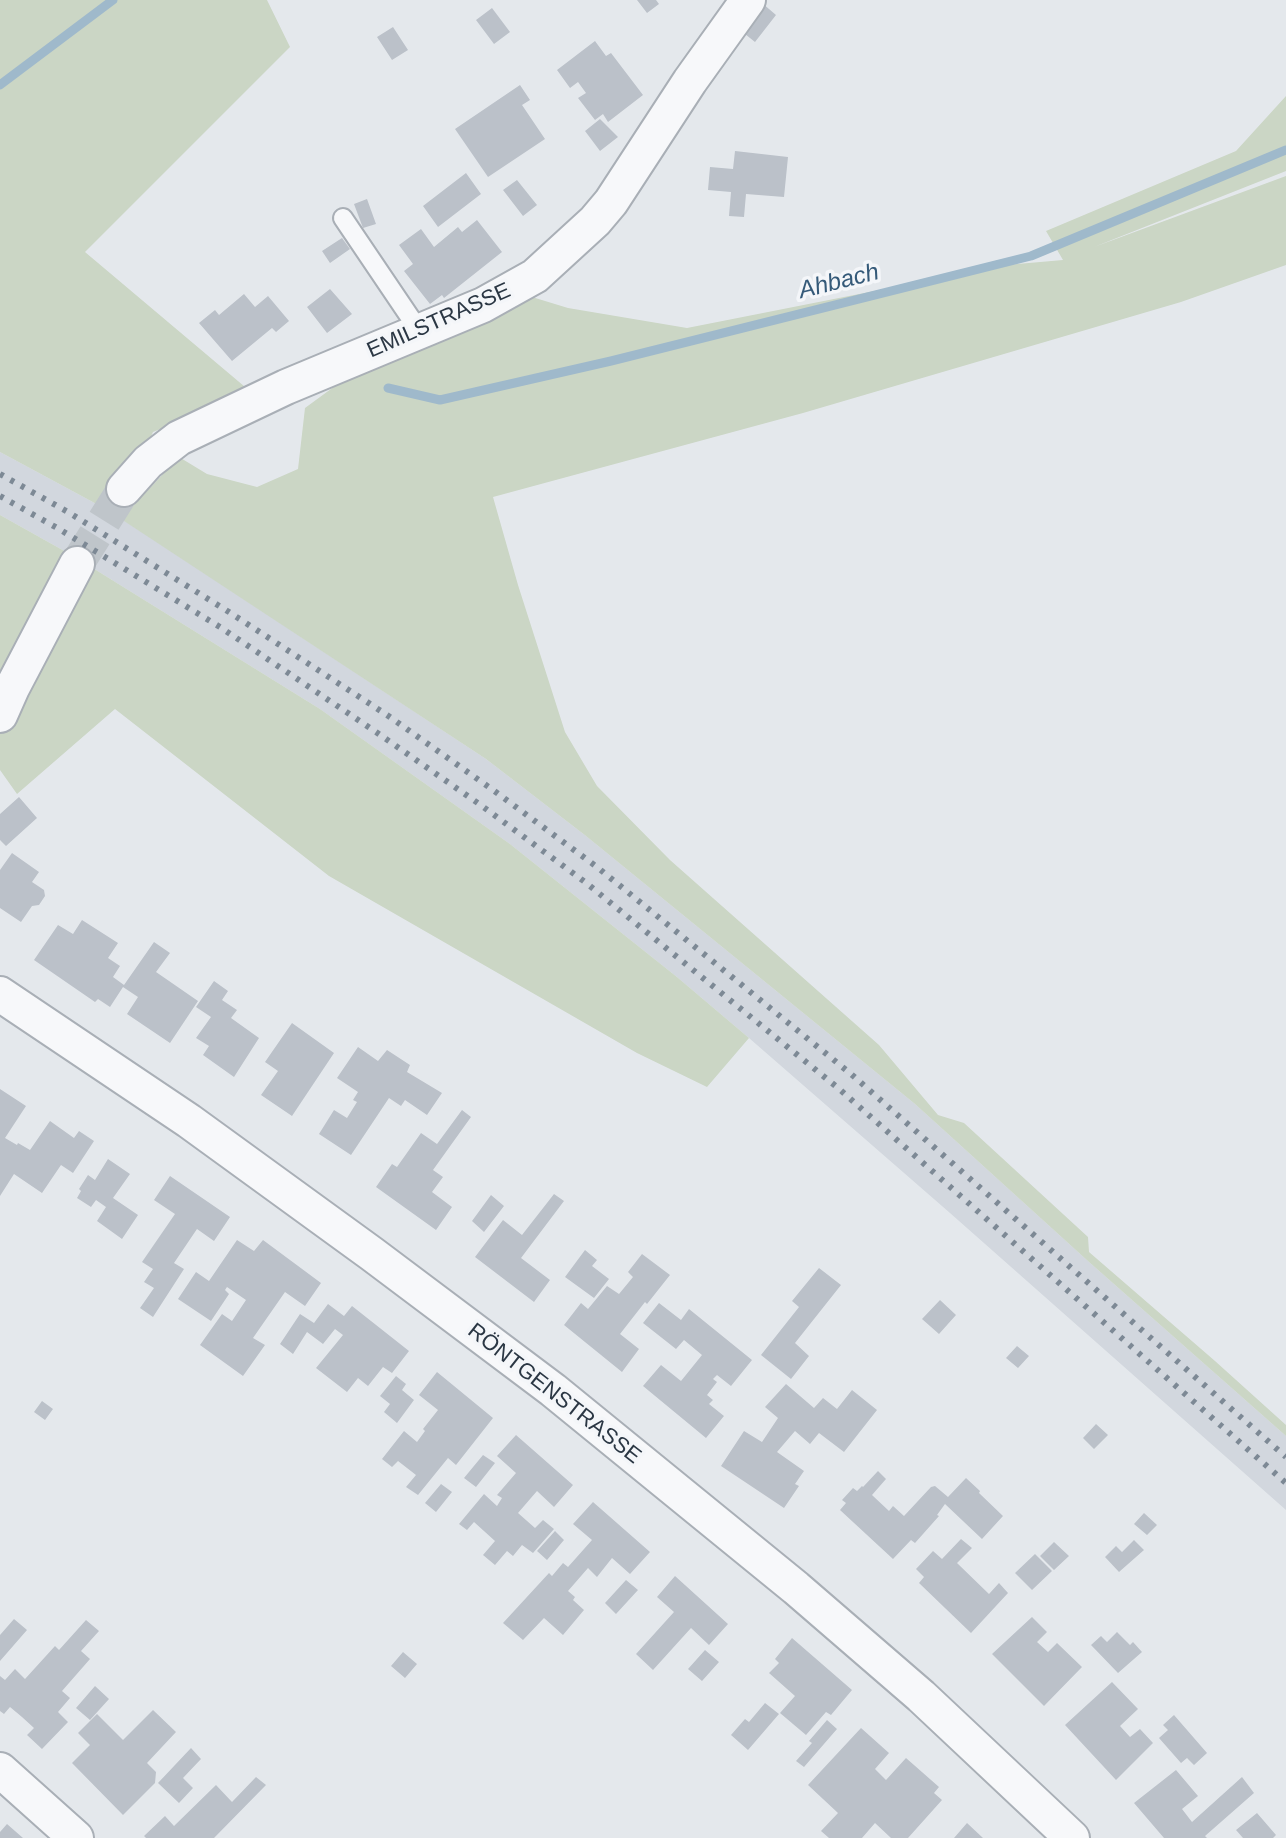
<!DOCTYPE html>
<html>
<head>
<meta charset="utf-8">
<style>
  body { margin:0 }
  canvas { display:block; background:#e4e8ec }
</style>
</head>
<body>
<canvas width="1286" height="1838"></canvas>
<script>
const g = document.querySelector('canvas').getContext('2d');
g.lineJoin = 'round';
function fill(path, color) {
  g.fillStyle = color;
  g.fill(path, 'evenodd');
}
function shape(rows) {
  const path = new Path2D();
  for (const r of rows) {
    path.moveTo(r[0], r[1]);
    for (let i = 2; i < r.length; i += 2) path.lineTo(r[i], r[i + 1]);
  }
  return path;
}
function strokePath(path, color, width, dash) {
  g.strokeStyle = color;
  g.lineWidth = width;
  g.lineCap = dash ? 'butt' : 'round';
  g.setLineDash(dash || []);
  g.stroke(path);
}
function drawText(font, color, halo, rows, align = 'center') {
  g.font = font + ' Arial,sans-serif';
  g.lineWidth = 7;
  g.setLineDash([]);
  g.textBaseline = 'middle';
  g.strokeStyle = halo;
  g.fillStyle = color;
  for (const [text, x, y, turn = 0] of rows) {
    g.save();
    g.translate(x, y);
    g.rotate((+turn || 0) * Math.PI / 180);
    g.textAlign = isNaN(turn) ? turn : align;
    if (halo) g.strokeText(text, 0, 0);
    g.fillText(text, 0, 0);
    g.restore();
  }
}
fill(shape([
  [0,452,115,514,486,759,586,836,915,1104,1089,1262,1286,1436,1286,1510,950,1213,749,1038,677,977,510,844,320,709,75,557,0,515]
]), '#d2d7de');
fill(shape([
  [0,0,267,0,290,47,85,252,251,392,153,432,115,514,0,452],
  [1286,96,1286,171,1094,247,1286,176,1286,265,1181,302,803,413,493,497,518,585,565,732,597,786,670,860,879,1045,938,1115,964,1123,1088,1237,1089,1252,1215,1361,1286,1425,1286,1436,1089,1262,915,1104,586,836,486,759,121,519,179,457,207,474,257,487,298,469,305,408,346,378,532,297,568,308,687,328,1006,265,1063,260,1046,231,1236,151],
  [0,515,75,557,320,709,510,844,677,977,749,1038,707,1087,637,1053,329,876,115,709,17,794,0,770]
]), '#cbd6c5');
strokePath(shape([
  [0,85,113,0],
  [388,388,440,400,611,361,1031,256,1286,150]
]), '#9fb9cb', 9);
fill(shape([
  [637,0,656,0,659,4,647,13],
  [762,3,776,15,755,42,740,30],
  [492,8,510,32,494,44,476,20],
  [393,27,408,50,392,60,377,37],
  [595,41,606,56,611,53,643,95,608,122,603,114,595,120,578,98,586,93,578,82,570,88,557,70],
  [520,85,530,100,522,105,545,139,488,177,455,129],
  [600,119,618,137,600,151,585,131],
  [735,151,788,157,784,197,746,194,744,217,729,216,731,192,708,190,710,167,733,169],
  [466,173,481,194,438,227,423,206],
  [517,180,537,205,523,216,503,190],
  [367,199,376,224,363,228,354,204],
  [477,220,502,252,444,298,442,295,430,304,404,271,413,264,399,245,421,229,434,247,458,227,462,232],
  [342,238,350,249,330,263,322,251],
  [330,289,352,314,327,333,307,307],
  [244,294,255,307,268,296,289,321,276,332,272,328,232,361,199,323,215,310,219,315],
  [19,797,37,818,6,846,0,840,0,814],
  [12,853,39,872,32,882,44,890,45,896,39,905,32,906,21,922,0,908,0,870],
  [82,920,118,943,108,958,120,966,113,977,124,985,154,942,170,953,156,972,198,1001,170,1043,127,1014,138,997,123,987,110,1007,98,999,95,1002,34,960,58,925,73,934],
  [214,981,228,991,222,1000,237,1010,231,1018,259,1038,234,1077,203,1055,209,1046,196,1038,211,1017,196,1007],
  [292,1023,334,1053,292,1116,261,1095,278,1071,265,1062],
  [358,1047,378,1061,387,1050,410,1065,407,1072,442,1093,427,1115,405,1100,401,1106,389,1098,351,1155,319,1134,334,1110,347,1118,357,1102,353,1100,358,1092,337,1078],
  [0,1089,26,1106,5,1138,17,1145,18,1143,30,1150,50,1121,74,1138,79,1131,94,1141,73,1173,61,1165,42,1193,14,1174,0,1196],
  [462,1110,471,1117,433,1170,443,1177,432,1192,452,1207,436,1230,376,1187,392,1164,397,1167,421,1133,437,1144],
  [108,1159,130,1174,113,1198,138,1215,122,1239,97,1221,106,1207,96,1200,91,1207,77,1198,81,1191,79,1189,88,1175,95,1180],
  [170,1176,230,1217,214,1241,197,1229,174,1263,184,1269,153,1317,140,1308,154,1288,144,1282,153,1269,142,1262,175,1214,154,1200],
  [554,1194,564,1201,521,1258,550,1280,534,1302,475,1257,503,1220,522,1235],
  [491,1195,504,1206,484,1232,472,1221],
  [237,1240,254,1251,263,1240,321,1283,305,1306,285,1292,253,1338,265,1345,243,1376,200,1345,222,1314,232,1321,246,1300,227,1287,225,1290,229,1294,211,1321,178,1299,196,1272,209,1281],
  [585,1250,597,1260,592,1266,609,1279,594,1298,565,1277],
  [642,1254,670,1275,647,1304,645,1302,620,1334,639,1349,622,1372,564,1325,581,1303,588,1309,607,1286,619,1294,633,1277,628,1272],
  [819,1268,841,1285,795,1343,809,1356,791,1379,761,1355,799,1307,792,1301],
  [940,1300,956,1315,939,1334,922,1319],
  [659,1303,681,1320,689,1309,752,1360,731,1386,717,1375,713,1379,717,1382,707,1395,713,1400,709,1404,724,1416,706,1438,643,1386,661,1365,681,1381,702,1355,684,1340,676,1349,643,1323],
  [328,1304,344,1316,352,1306,409,1351,392,1373,383,1367,368,1386,358,1378,347,1392,316,1368,343,1335,335,1329,323,1344,307,1332,293,1354,280,1344,300,1314,314,1323],
  [1017,1346,1029,1356,1018,1368,1006,1358],
  [437,1372,493,1418,456,1465,448,1458,418,1495,406,1487,416,1475,398,1461,392,1467,382,1459,404,1431,417,1442,425,1431,423,1429,438,1410,419,1395],
  [396,1376,406,1384,402,1390,414,1400,397,1423,384,1412,390,1404,380,1396],
  [786,1384,814,1408,823,1398,837,1409,852,1390,877,1410,844,1452,819,1433,810,1444,795,1431,777,1452,804,1471,795,1484,799,1486,784,1508,721,1466,744,1431,762,1442,778,1418,765,1407],
  [42,1401,53,1409,45,1420,34,1412],
  [1096,1424,1108,1435,1094,1449,1083,1438],
  [516,1435,573,1485,554,1507,537,1491,518,1513,535,1528,543,1520,554,1529,533,1553,522,1545,513,1556,507,1551,495,1565,483,1555,495,1541,474,1522,467,1530,459,1524,484,1494,497,1506,502,1498,497,1495,516,1473,497,1456],
  [483,1455,495,1463,476,1487,464,1478],
  [878,1471,886,1479,872,1495,889,1511,893,1506,904,1516,931,1487,935,1486,948,1497,966,1478,980,1491,979,1493,1003,1516,982,1539,945,1504,937,1515,939,1516,915,1543,911,1540,893,1559,840,1510,846,1503,842,1500,853,1488,857,1491,862,1486,863,1487],
  [441,1484,452,1492,436,1512,425,1503],
  [593,1502,650,1552,630,1574,612,1558,597,1577,588,1568,568,1591,575,1597,573,1600,584,1610,563,1635,544,1618,523,1640,503,1623,549,1573,552,1576,563,1563,568,1567,592,1540,573,1524],
  [1144,1513,1157,1525,1147,1535,1134,1524],
  [555,1531,564,1540,547,1560,537,1551],
  [961,1539,972,1548,957,1563,989,1594,999,1583,1008,1593,971,1633,919,1583,924,1577,916,1569,933,1551,942,1559],
  [1134,1540,1144,1550,1119,1572,1105,1557,1116,1546,1122,1552],
  [1054,1542,1069,1556,1054,1570,1040,1556],
  [1035,1554,1052,1571,1032,1590,1015,1573],
  [675,1576,728,1624,709,1645,691,1628,653,1670,636,1654,674,1612,657,1597],
  [626,1580,638,1590,616,1614,605,1603],
  [1032,1617,1047,1632,1037,1642,1048,1652,1057,1643,1082,1667,1044,1706,992,1654],
  [14,1619,27,1630,0,1661,0,1635],
  [86,1620,99,1631,81,1651,90,1659,62,1691,70,1698,58,1712,68,1722,42,1749,27,1735,34,1728,22,1717,10,1707,4,1714,0,1711,0,1676,5,1680,15,1669,25,1679,55,1646,59,1650],
  [1117,1632,1130,1645,1133,1642,1142,1652,1118,1673,1091,1645,1101,1636,1107,1642],
  [792,1638,852,1690,831,1715,826,1712,806,1735,780,1713,795,1696,769,1673,779,1663,775,1659],
  [705,1650,719,1662,702,1681,688,1669],
  [403,1652,417,1664,405,1678,391,1666],
  [1112,1682,1138,1709,1120,1726,1130,1737,1140,1729,1153,1743,1116,1780,1065,1725],
  [95,1686,109,1699,90,1720,76,1708],
  [765,1703,779,1714,748,1750,731,1735,745,1719,749,1722],
  [153,1710,176,1732,147,1763,156,1772,155,1783,123,1815,72,1763,90,1745,78,1733,97,1714,123,1740],
  [1174,1715,1207,1753,1194,1765,1187,1758,1181,1763,1159,1738,1168,1730,1163,1725],
  [827,1720,837,1729,804,1767,796,1761,812,1743,809,1741],
  [861,1728,889,1753,875,1769,886,1780,906,1758,939,1787,934,1793,942,1800,908,1838,891,1838,875,1823,862,1838,829,1838,821,1831,838,1813,808,1785],
  [191,1748,201,1759,183,1778,193,1788,179,1803,158,1783],
  [1176,1770,1198,1796,1182,1809,1192,1822,1242,1777,1254,1793,1205,1836,1207,1838,1164,1838,1134,1803],
  [256,1777,266,1785,214,1838,146,1838,144,1836,165,1816,174,1826,216,1785,232,1802],
  [1257,1813,1276,1835,1273,1838,1243,1838,1236,1830],
  [967,1823,983,1838,954,1838],
  [7,1824,23,1838,0,1838,0,1832]
]), '#bbc1c9');
strokePath(shape([
  [77,564,124,489]
]), '#bfc5ca', 34, [34, 17]);
const lane = shape([
  [343,218,420,332]
]);
const street = shape([
  [124,489,148,462,179,438,286,387,483,305,535,276,595,221,611,202,690,81,748,0],
  [0,715,12,688,77,564],
  [0,994,189,1121,372,1254,553,1390,796,1588,921,1696,1072,1838],
  [0,1770,76,1838]
]);
strokePath(lane, '#a9afb6', 22);
strokePath(street, '#a9afb6', 38);
strokePath(lane, '#f7f8fa', 18);
strokePath(street, '#f7f8fa', 34);
strokePath(shape([
  [0,474,68,512,229,612,387,715,493,790,597,867,851,1074,1286,1457],
  [0,496,59,529,220,627,376,732,482,806,585,882,838,1088,1286,1483]
]), '#7d8995', 6, [4, 8]);
drawText('22px', '#2b3744', '#f4f6f9', [
  ["EMILSTRASSE",439,321,-24],
  ["RÖNTGENSTRASSE",554,1394,38]
]);
drawText('italic 24px', '#355a79', '#f4f6f9', [
  ["Ahbach",839,282,-14]
]);
</script>
</body>
</html>
